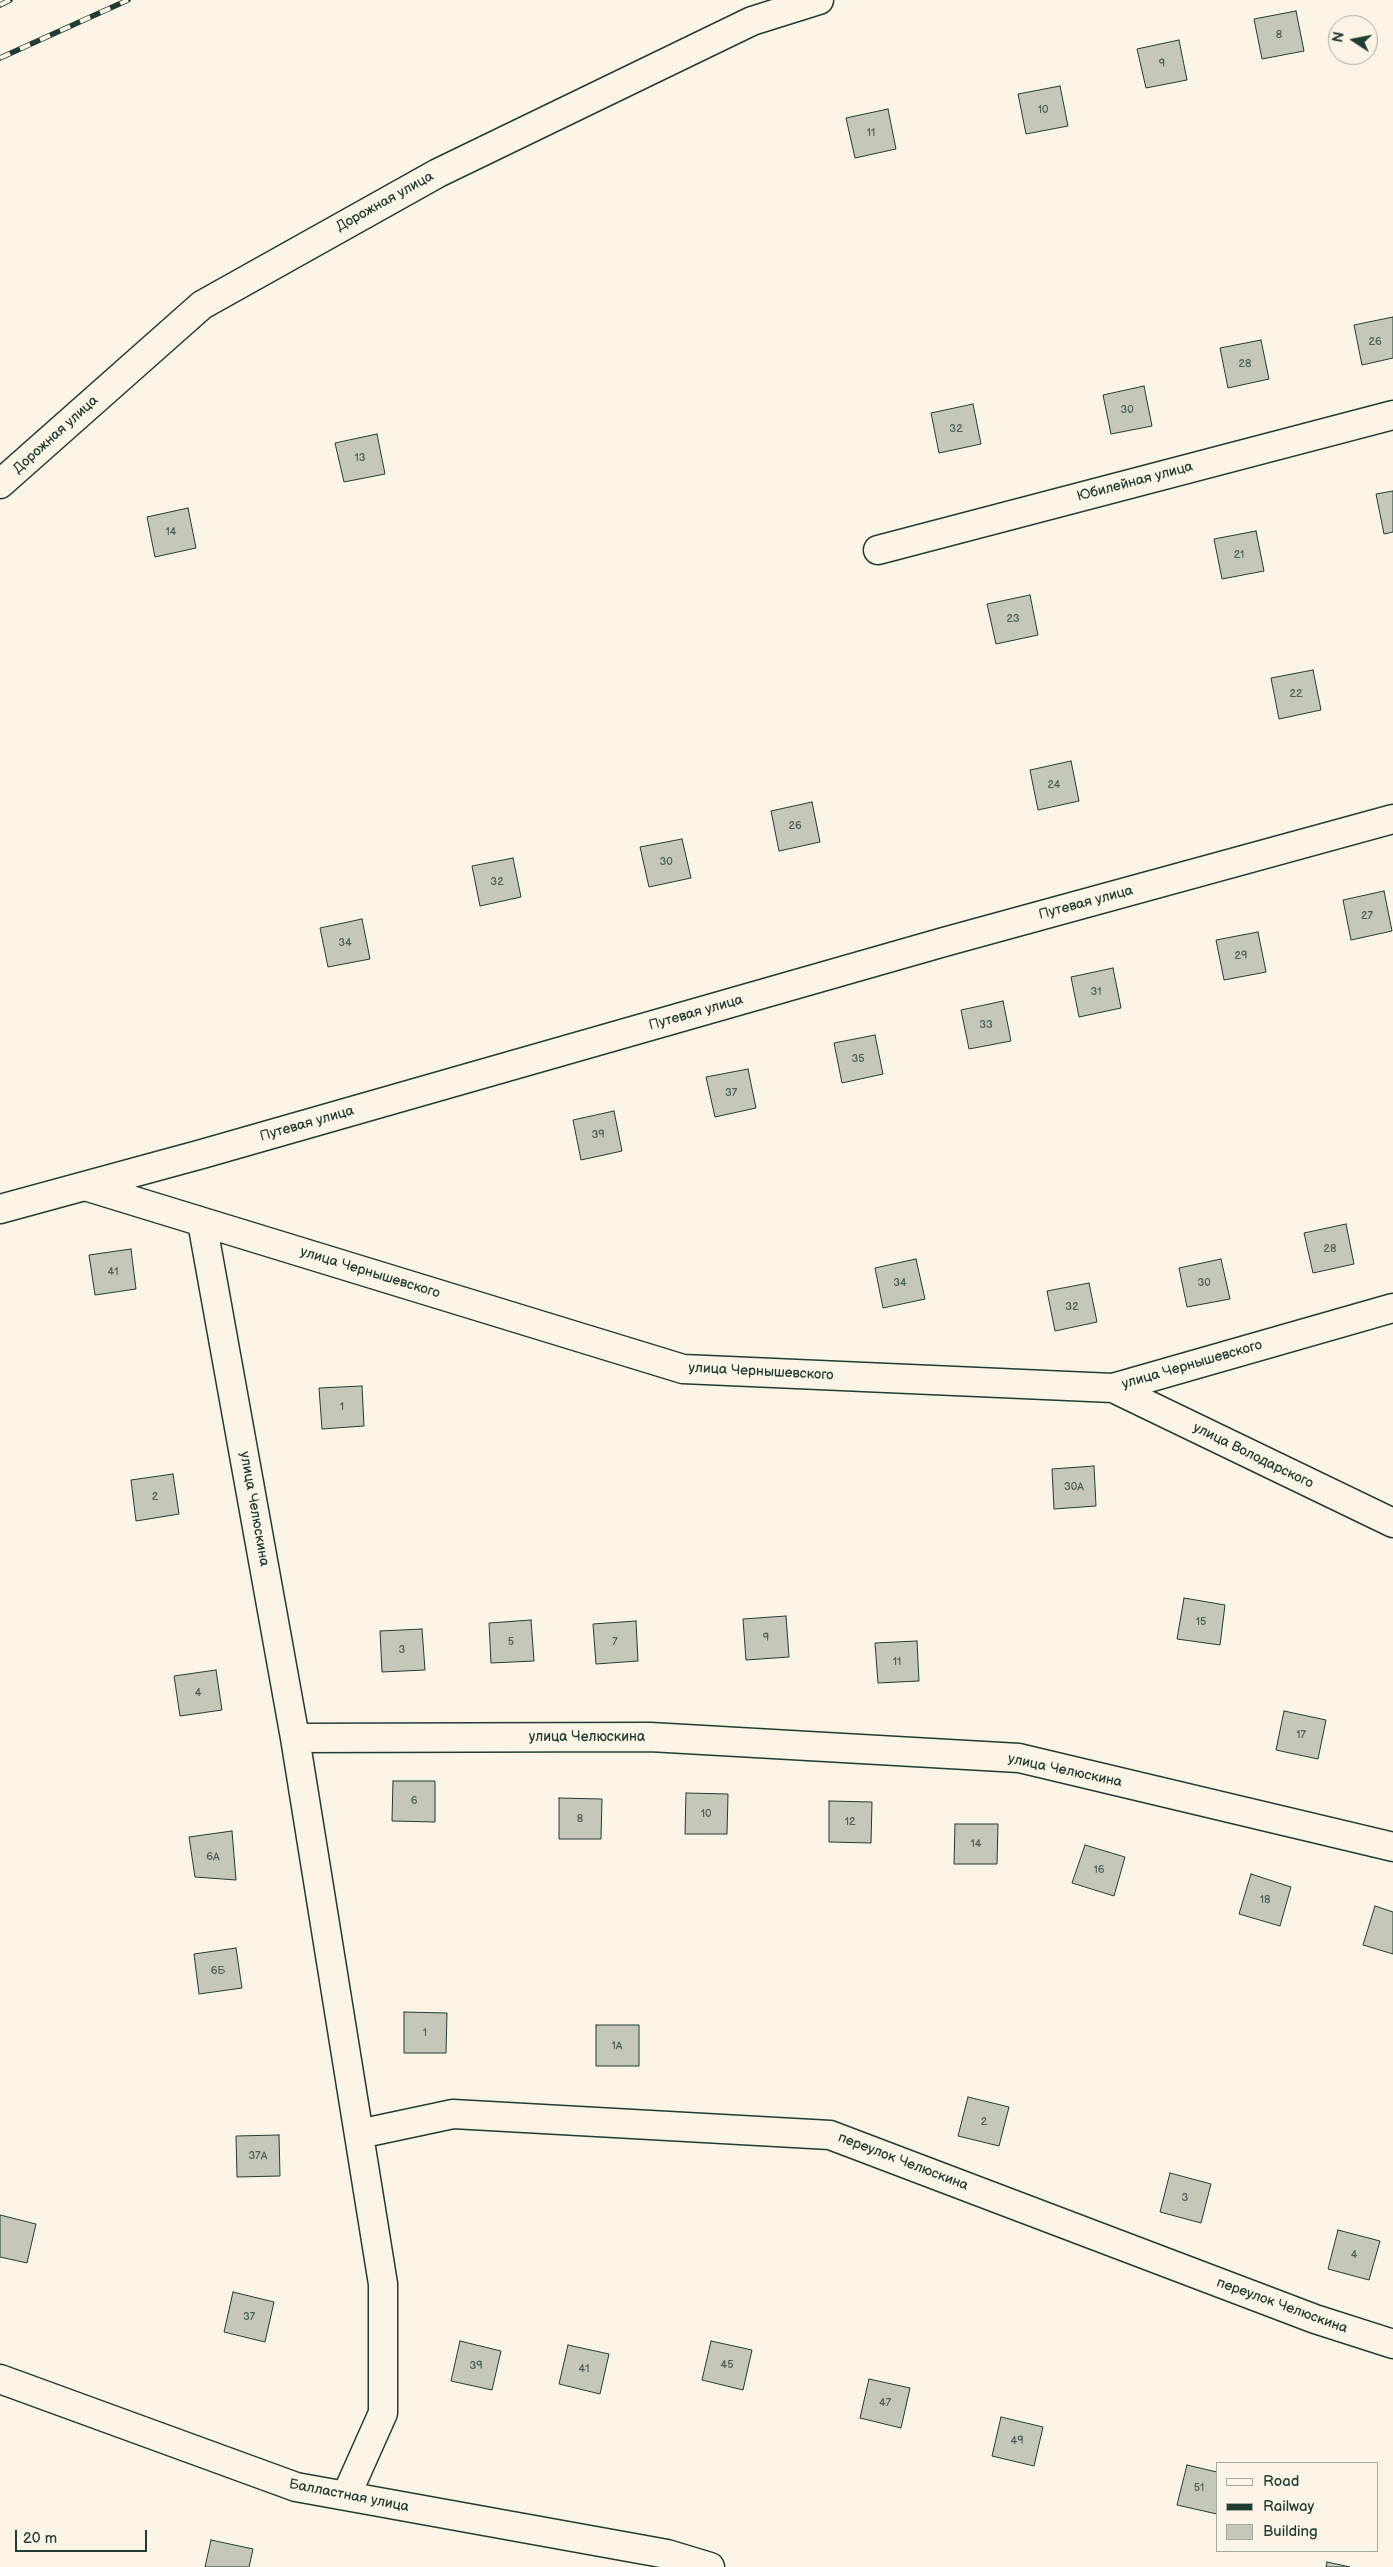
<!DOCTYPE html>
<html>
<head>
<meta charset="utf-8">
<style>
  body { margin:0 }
  #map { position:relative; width:1393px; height:2567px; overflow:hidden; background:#fcf5e5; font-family:"Balsamiq Sans",sans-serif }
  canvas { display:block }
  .legend { position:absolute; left:1216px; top:2462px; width:162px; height:90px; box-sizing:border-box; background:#fcf5e5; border:1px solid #a4ab9e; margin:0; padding:6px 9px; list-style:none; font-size:15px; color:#1f3d34 }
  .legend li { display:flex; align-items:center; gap:10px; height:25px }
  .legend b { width:25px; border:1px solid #a4ab9e }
  .north { position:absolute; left:1328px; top:15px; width:50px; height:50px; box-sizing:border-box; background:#fcf5e5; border:1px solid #a4ab9e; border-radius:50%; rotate:281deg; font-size:14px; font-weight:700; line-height:20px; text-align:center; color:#1f3d34 }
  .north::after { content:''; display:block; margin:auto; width:18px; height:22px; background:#1f3d34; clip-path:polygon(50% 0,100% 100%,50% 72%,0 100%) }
  .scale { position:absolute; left:15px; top:2530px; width:132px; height:22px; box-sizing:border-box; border:2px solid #1f3d34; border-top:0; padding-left:6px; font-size:15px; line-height:18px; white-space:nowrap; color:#1f3d34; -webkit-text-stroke:4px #fcf5e5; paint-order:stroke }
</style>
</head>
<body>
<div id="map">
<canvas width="1393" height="2567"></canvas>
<ul class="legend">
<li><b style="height:6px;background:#fcf5e5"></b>Road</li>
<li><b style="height:6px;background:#1f3d34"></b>Railway</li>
<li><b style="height:14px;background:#c5c7b9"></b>Building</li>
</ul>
<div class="north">N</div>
<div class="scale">20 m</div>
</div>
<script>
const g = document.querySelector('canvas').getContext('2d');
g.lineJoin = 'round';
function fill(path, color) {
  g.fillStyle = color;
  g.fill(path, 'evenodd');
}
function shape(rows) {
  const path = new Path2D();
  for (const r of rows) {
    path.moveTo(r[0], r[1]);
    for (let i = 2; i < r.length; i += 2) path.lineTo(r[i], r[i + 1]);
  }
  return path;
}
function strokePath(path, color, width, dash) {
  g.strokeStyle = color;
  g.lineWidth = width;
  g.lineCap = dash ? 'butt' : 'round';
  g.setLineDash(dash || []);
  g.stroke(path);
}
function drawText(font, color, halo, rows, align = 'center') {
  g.font = font + ' "Balsamiq Sans",sans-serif';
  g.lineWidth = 4.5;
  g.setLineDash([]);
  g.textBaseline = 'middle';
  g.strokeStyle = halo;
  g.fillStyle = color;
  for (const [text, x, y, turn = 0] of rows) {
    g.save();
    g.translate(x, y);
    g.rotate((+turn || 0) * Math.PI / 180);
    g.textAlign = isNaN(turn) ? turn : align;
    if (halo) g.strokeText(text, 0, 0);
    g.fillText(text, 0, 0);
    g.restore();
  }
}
const building = shape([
  [1296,11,1304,51,1262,59,1254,19,1296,11],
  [1179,40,1187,80,1146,88,1137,49,1179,40],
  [1060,86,1068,126,1026,134,1018,94,1060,86],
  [888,109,896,149,855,158,846,118,888,109],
  [1393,317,1393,358,1362,365,1354,325,1393,317],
  [1261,340,1269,379,1228,388,1220,348,1261,340],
  [1144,386,1152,426,1111,434,1103,395,1144,386],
  [973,404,981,444,939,453,931,413,973,404],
  [377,434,385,474,344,482,335,443,377,434],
  [1393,491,1393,532,1384,534,1376,494,1393,491],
  [188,508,196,548,155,557,147,517,188,508],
  [1256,531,1264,571,1222,579,1214,539,1256,531],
  [1030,595,1038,635,996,644,987,604,1030,595],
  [1313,670,1321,710,1279,719,1271,678,1313,670],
  [1071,761,1079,801,1038,810,1030,770,1071,761],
  [812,802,820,842,779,851,771,811,812,802],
  [682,839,691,878,649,887,640,847,682,839],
  [513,858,521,897,480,906,472,866,513,858],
  [1384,891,1392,931,1351,940,1343,900,1384,891],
  [362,919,370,959,328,967,320,928,362,919],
  [1258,932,1266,972,1224,980,1216,940,1258,932],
  [1113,968,1121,1008,1079,1017,1071,977,1113,968],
  [1003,1001,1011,1041,969,1049,961,1010,1003,1001],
  [875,1035,883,1074,842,1083,834,1043,875,1035],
  [748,1069,756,1108,715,1117,706,1077,748,1069],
  [614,1111,622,1151,581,1160,573,1120,614,1111],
  [1346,1224,1354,1264,1313,1273,1304,1233,1346,1224],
  [131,1249,136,1289,95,1295,89,1255,131,1249],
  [916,1259,925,1299,883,1308,875,1268,916,1259],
  [1221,1259,1230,1299,1187,1307,1179,1268,1221,1259],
  [1089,1283,1097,1322,1055,1331,1047,1291,1089,1283],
  [362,1386,364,1426,322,1429,319,1388,362,1386],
  [1094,1466,1096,1506,1054,1509,1052,1469,1094,1466],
  [173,1474,179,1514,136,1521,131,1480,173,1474],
  [1184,1598,1225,1605,1220,1645,1177,1639,1184,1598],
  [786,1616,789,1657,746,1660,743,1619,786,1616],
  [531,1620,534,1661,491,1663,489,1623,531,1620],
  [636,1621,638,1661,596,1664,593,1624,636,1621],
  [422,1629,425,1670,382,1672,380,1631,422,1629],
  [917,1641,919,1681,878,1683,875,1643,917,1641],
  [216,1670,222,1710,180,1716,174,1676,216,1670],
  [1284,1711,1326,1720,1318,1759,1276,1750,1284,1711],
  [393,1781,435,1781,435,1822,392,1821,393,1781],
  [686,1793,728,1794,727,1834,685,1834,686,1793],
  [559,1798,602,1799,601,1839,559,1839,559,1798],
  [829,1801,872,1802,871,1843,829,1842,829,1801],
  [955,1824,998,1824,997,1864,954,1864,955,1824],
  [232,1831,236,1880,195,1877,189,1837,232,1831],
  [1085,1845,1125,1857,1114,1896,1072,1883,1085,1845],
  [1251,1874,1291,1887,1280,1926,1239,1914,1251,1874],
  [1375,1906,1393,1912,1393,1954,1363,1945,1375,1906],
  [236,1948,242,1988,199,1994,194,1954,236,1948],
  [404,2012,447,2013,446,2053,404,2053,404,2012],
  [596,2025,639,2025,639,2066,596,2066,596,2025],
  [968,2097,1009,2107,999,2146,958,2136,968,2097],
  [279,2135,280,2176,237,2177,236,2136,279,2135],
  [1170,2173,1211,2184,1201,2223,1160,2212,1170,2173],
  [0,2215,36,2224,27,2263,0,2257,0,2215],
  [1338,2230,1380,2241,1369,2280,1328,2269,1338,2230],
  [233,2292,274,2302,265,2342,224,2332,233,2292],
  [460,2341,501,2351,492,2390,451,2381,460,2341],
  [711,2341,752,2350,743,2390,702,2380,711,2341],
  [568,2345,609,2354,600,2394,559,2384,568,2345],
  [869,2379,910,2388,901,2428,860,2418,869,2379],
  [1001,2417,1043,2427,1034,2466,992,2456,1001,2417],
  [1187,2465,1217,2472,1217,2514,1177,2505,1187,2465],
  [211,2540,253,2549,249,2567,205,2567,211,2540],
  [1327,2562,1350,2567,1326,2567,1327,2562]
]);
fill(building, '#c5c7b9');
strokePath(building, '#1f3d34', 1);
const minor = shape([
  [0,484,202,305,438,173,752,21,819,0],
  [878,550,1393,415],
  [85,1186,683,1369,1113,1388,1393,1308],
  [0,1209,202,1154,944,942,1393,819],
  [202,1222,295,1738,650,1737,1019,1758,1393,1847],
  [1113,1388,1393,1523],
  [295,1738,383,2284,383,2413,346,2496],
  [359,2134,453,2114,830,2135,1315,2319,1393,2344],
  [0,2379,296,2487,667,2554,710,2567]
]);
strokePath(minor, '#1f3d34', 31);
strokePath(minor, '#fcf5e5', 28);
const rail = shape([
  [0,5,10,0],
  [0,58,128,0]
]);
strokePath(rail, '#1f3d34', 5.5);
strokePath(rail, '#fcf5e5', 4, [11]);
drawText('11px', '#486055', null, [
  ["8",1279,35],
  ["9",1162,64],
  ["10",1043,110],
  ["11",871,133],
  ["26",1375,342],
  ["28",1245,364],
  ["30",1127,410],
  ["32",956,429],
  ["13",360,458],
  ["14",171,532],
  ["21",1239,555],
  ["23",1013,619],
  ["22",1296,694],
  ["24",1054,785],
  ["26",795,826],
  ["30",666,862],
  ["32",497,882],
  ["27",1367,916],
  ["34",345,943],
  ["29",1241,956],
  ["31",1096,992],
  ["33",986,1025],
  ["35",858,1059],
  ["37",731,1093],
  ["39",598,1135],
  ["28",1330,1249],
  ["41",113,1272],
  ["34",900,1283],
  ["30",1204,1283],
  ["32",1072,1307],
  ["1",342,1407],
  ["30А",1074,1487],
  ["2",155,1497],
  ["15",1201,1622],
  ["9",766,1638],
  ["5",511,1642],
  ["7",615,1642],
  ["3",402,1650],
  ["11",897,1662],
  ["4",198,1693],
  ["17",1301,1735],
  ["6",414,1801],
  ["10",706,1814],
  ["8",580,1819],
  ["12",850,1822],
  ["14",976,1844],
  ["6А",213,1857],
  ["16",1099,1870],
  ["18",1265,1900],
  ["6Б",218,1971],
  ["1",425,2033],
  ["1А",617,2046],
  ["2",984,2122],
  ["37А",258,2156],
  ["3",1185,2198],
  ["4",1354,2255],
  ["37",249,2317],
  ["45",727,2365],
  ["39",476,2366],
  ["41",584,2369],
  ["47",885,2403],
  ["49",1017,2441],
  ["51",1199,2488]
]);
drawText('14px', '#1f3d34', '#fcf5e5', [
  ["Дорожная улица",385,202,-29],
  ["Дорожная улица",56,435,-42],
  ["Юбилейная улица",1135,482,-15],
  ["Путевая улица",1086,903,-15],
  ["Путевая улица",696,1013,-16],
  ["Путевая улица",307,1124,-16],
  ["улица Чернышевского",370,1273,17],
  ["улица Чернышевского",1192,1365,-16],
  ["улица Чернышевского",761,1372,3],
  ["улица Володарского",1253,1456,26],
  ["улица Челюскина",254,1509,80],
  ["улица Челюскина",587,1737],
  ["улица Челюскина",1065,1771,12],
  ["переулок Челюскина",903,2162,21],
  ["переулок Челюскина",1282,2306,20],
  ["Балластная улица",349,2496,11]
]);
</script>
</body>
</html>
